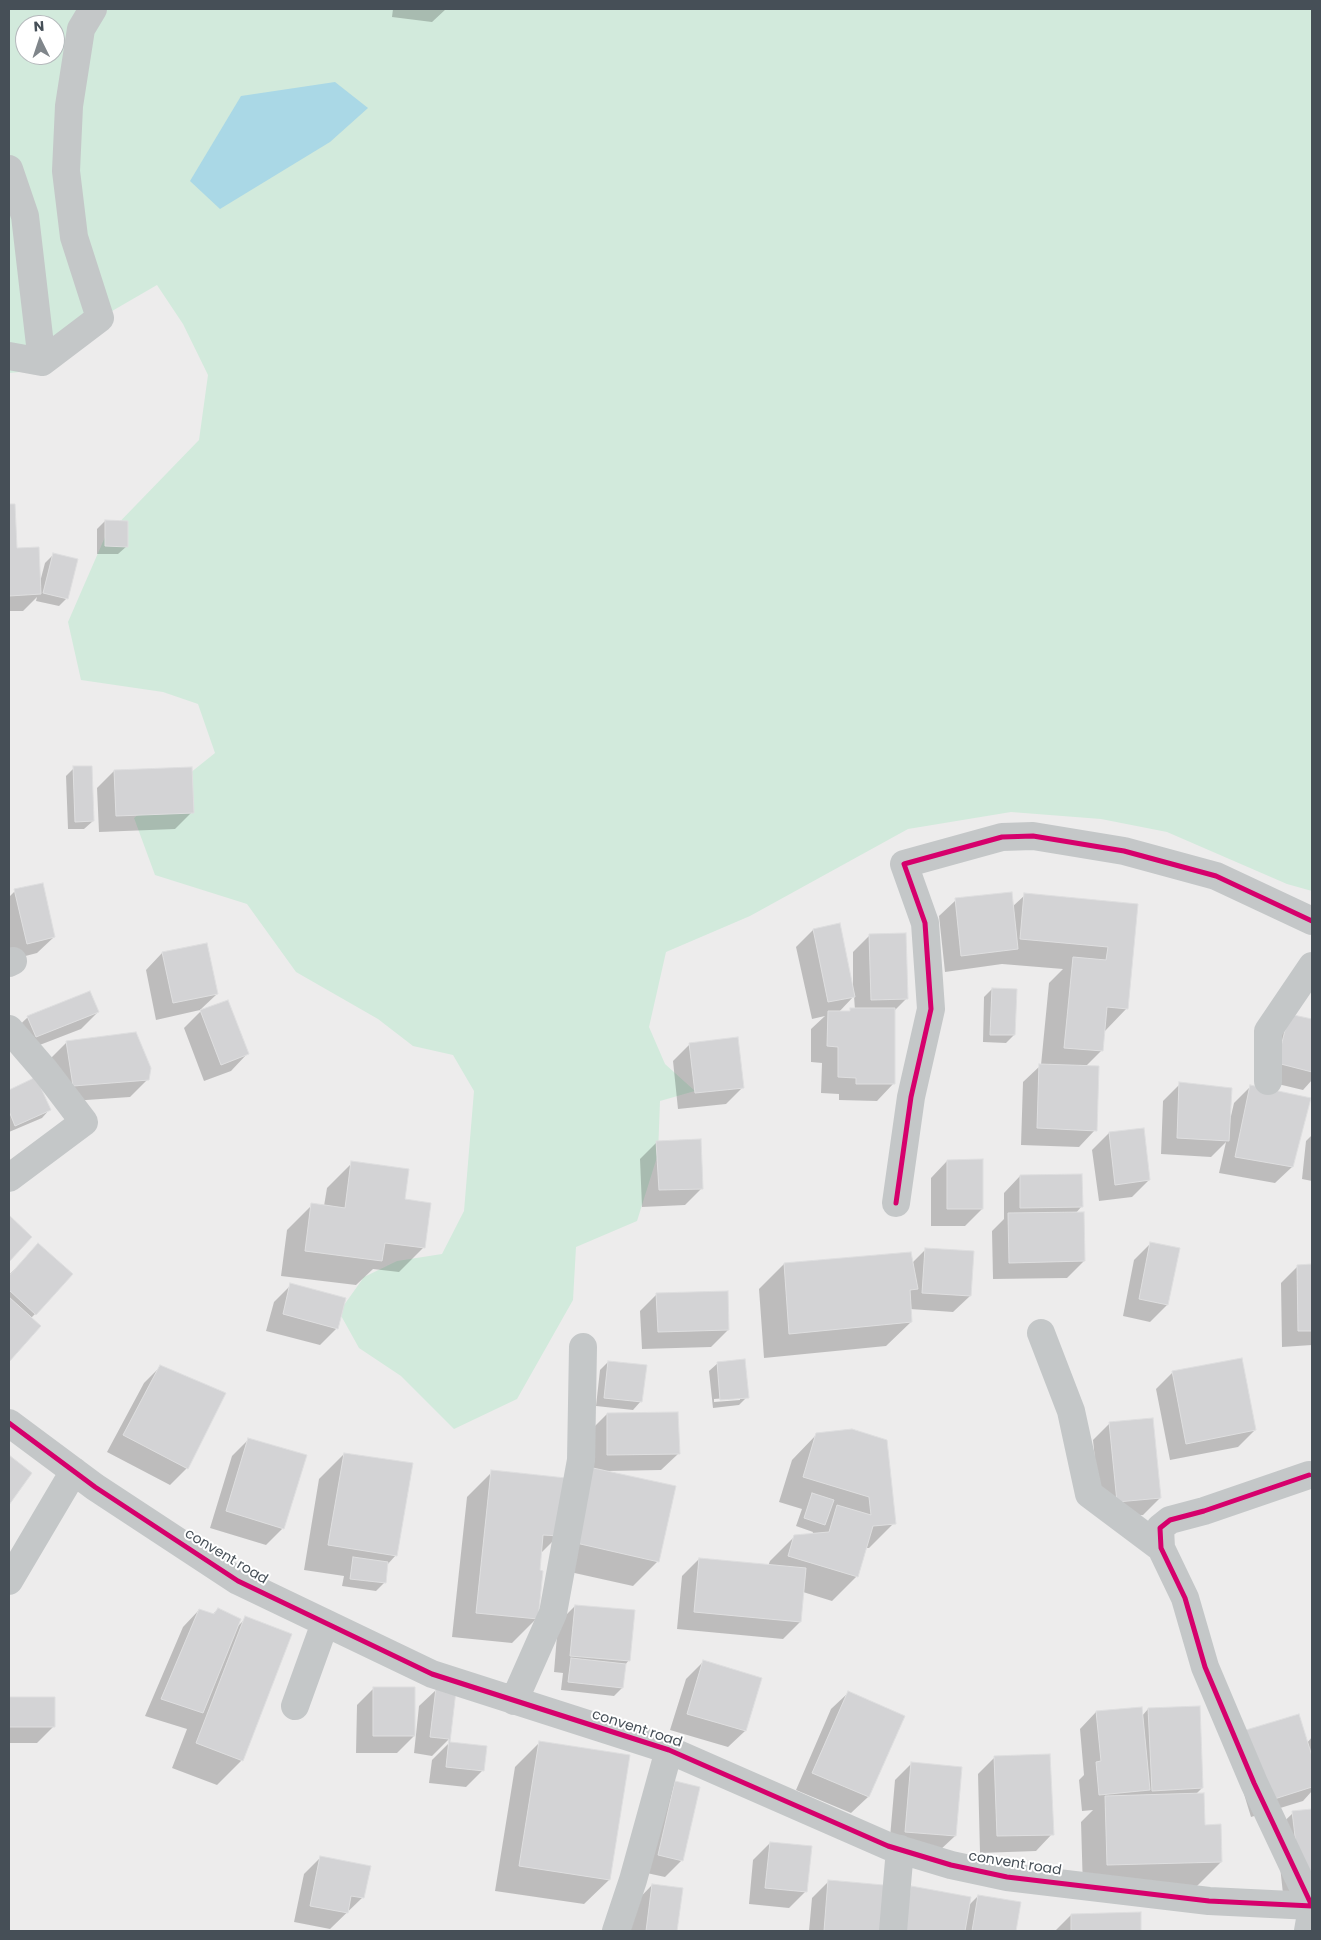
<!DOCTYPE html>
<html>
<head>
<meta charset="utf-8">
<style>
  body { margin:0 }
  #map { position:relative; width:1321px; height:1940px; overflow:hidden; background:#edecec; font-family:Poppins,sans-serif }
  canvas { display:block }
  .frame { position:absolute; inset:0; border:10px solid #464f57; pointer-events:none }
  .north { position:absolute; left:15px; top:15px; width:50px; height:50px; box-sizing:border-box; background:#fff; border:1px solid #b5b9bc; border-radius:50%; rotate:356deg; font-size:14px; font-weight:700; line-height:20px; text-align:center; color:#464f57 }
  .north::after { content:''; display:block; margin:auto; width:18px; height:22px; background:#80868b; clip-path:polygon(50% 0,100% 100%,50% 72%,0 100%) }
</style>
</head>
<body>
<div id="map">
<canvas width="1321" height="1940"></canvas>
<div class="frame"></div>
<div class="north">N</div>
</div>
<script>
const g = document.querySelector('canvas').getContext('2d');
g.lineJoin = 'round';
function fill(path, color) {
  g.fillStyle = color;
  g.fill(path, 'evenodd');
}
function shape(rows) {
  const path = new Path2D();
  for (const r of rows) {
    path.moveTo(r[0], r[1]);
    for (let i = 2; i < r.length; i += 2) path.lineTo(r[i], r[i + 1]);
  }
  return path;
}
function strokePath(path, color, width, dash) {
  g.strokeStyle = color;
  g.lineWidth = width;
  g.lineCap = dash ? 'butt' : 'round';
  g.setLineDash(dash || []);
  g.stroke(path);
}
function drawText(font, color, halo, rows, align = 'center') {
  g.font = font + ' Poppins,sans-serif';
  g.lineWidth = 4;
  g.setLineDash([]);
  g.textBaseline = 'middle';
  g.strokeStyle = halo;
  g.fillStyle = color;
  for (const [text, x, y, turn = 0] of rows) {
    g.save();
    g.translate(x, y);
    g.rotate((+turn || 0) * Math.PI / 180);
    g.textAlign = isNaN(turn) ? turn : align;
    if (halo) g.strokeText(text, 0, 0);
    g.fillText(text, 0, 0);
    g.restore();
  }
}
fill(shape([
  [9,9,1312,9,1312,891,1287,884,1167,832,1101,819,1011,812,908,829,750,916,666,952,649,1027,665,1064,695,1091,660,1101,658,1154,637,1221,576,1247,573,1300,517,1399,454,1429,401,1376,359,1348,339,1312,364,1277,397,1261,442,1254,464,1211,474,1091,453,1055,413,1046,378,1019,296,972,247,904,155,875,134,818,215,753,198,704,163,692,81,680,68,622,105,537,199,440,208,375,183,324,157,285,100,318,43,370,9,373],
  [25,25,55,25,55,55,25,55]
]), '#d2eadc');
fill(shape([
  [335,82,368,108,330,142,220,209,190,181,241,96]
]), '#aad8e6');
fill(shape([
  [393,9,446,9,432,22,392,17],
  [14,505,16,550,40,582,45,563,53,555,67,598,59,606,36,601,37,597,23,611,9,611,9,506],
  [105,521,127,546,118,554,97,554,97,529],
  [74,768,93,821,84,829,68,829,66,776],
  [114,771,192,812,175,829,99,832,97,788],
  [15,891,54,937,37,953,10,960,9,897],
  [1025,895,1137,905,1127,1008,1104,1032,1102,1050,1086,1066,1095,1130,1079,1147,1021,1145,1023,1082,1041,1065,1049,983,1063,969,1002,964,945,972,939,916,956,900,1012,907],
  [839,925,853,992,853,952,870,935,907,998,894,1011,893,1084,877,1101,839,1100,839,1094,821,1093,822,1063,811,1062,811,1029,825,1016,812,1019,796,947,813,930],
  [854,996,855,1010,838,1013],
  [162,953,217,994,200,1010,156,1020,146,970],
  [992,989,1014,1035,1006,1043,983,1042,984,997],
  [201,1011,247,1054,231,1071,204,1081,184,1028],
  [98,1012,81,1029,19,1053,11,1033,28,1017],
  [1289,1015,1312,1021,1312,1080,1303,1090,1261,1080],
  [67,1042,147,1080,130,1097,57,1102,50,1059],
  [690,1044,742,1088,726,1104,678,1109,673,1061],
  [36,1079,50,1109,42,1118,9,1132,9,1091],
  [1180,1084,1231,1116,1234,1103,1251,1086,1292,1167,1275,1183,1219,1173,1226,1142,1211,1157,1161,1154,1163,1101],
  [1109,1133,1149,1180,1132,1197,1099,1201,1092,1150],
  [1312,1135,1312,1181,1302,1179,1306,1141],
  [657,1142,702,1188,685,1205,642,1207,640,1159],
  [947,1161,982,1209,965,1226,931,1226,931,1178],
  [352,1163,404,1200,424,1247,399,1272,373,1269,356,1285,281,1276,287,1230,312,1205,324,1206,327,1188],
  [1020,1176,1082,1206,1075,1214,1084,1261,1067,1278,993,1279,992,1231,1004,1219,1004,1193],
  [1151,1243,1167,1305,1150,1322,1123,1316,1134,1260],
  [38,1245,35,1314,31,1318,39,1326,9,1360,9,1275],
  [926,1249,970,1296,953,1312,910,1309,911,1322,886,1346,764,1358,759,1289,784,1264,912,1263],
  [1298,1266,1312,1266,1312,1345,1282,1347,1281,1283],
  [291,1285,337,1328,320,1345,266,1331,274,1302],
  [657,1294,728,1330,711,1347,642,1349,640,1311],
  [608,1362,641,1401,633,1410,596,1406,600,1370],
  [718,1363,747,1397,739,1405,713,1408,709,1371],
  [740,1397,740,1400,714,1402,714,1399],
  [161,1366,187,1468,170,1485,107,1452,144,1383],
  [1173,1372,1255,1430,1238,1447,1170,1460,1156,1389],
  [607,1414,678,1454,661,1470,607,1471,658,1561,633,1586,552,1568,559,1535,540,1554,537,1618,512,1643,452,1637,467,1497,492,1472,565,1479,590,1431],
  [1110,1423,1160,1498,1143,1515,1101,1519,1093,1440],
  [817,1434,894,1523,869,1548,865,1548,857,1576,832,1601,803,1592,800,1622,783,1639,677,1629,682,1576,699,1559,768,1566,770,1561,795,1536,812,1535,813,1532,796,1526,802,1509,779,1502,792,1460],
  [249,1439,283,1528,266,1545,210,1528,232,1456],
  [344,1454,396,1555,387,1565,384,1583,376,1591,342,1586,344,1576,304,1570,319,1479],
  [575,1606,629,1660,625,1665,622,1688,614,1696,561,1690,563,1673,554,1672,558,1623],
  [218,1609,236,1628,246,1618,242,1760,217,1785,172,1768,187,1729,145,1716,183,1627,199,1610,212,1615],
  [703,1662,745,1731,728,1747,670,1730,686,1679],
  [374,1688,414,1736,397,1753,356,1753,357,1705],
  [436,1690,449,1739,432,1756,414,1753,419,1706],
  [848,1693,903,1716,868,1797,851,1813,796,1790,831,1709],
  [9,1698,54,1698,54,1726,37,1743,9,1743],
  [1148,1709,1202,1788,1195,1795,1204,1826,1221,1862,1196,1887,1083,1890,1081,1822,1093,1810,1082,1811,1079,1780,1084,1775,1080,1729,1096,1712,1142,1716],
  [1312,1737,1312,1791,1303,1801,1251,1817,1230,1748,1307,1743],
  [540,1742,609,1880,584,1904,495,1891,515,1767],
  [449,1743,483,1770,466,1787,429,1783,432,1760],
  [995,1757,1052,1834,1036,1851,980,1853,978,1774],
  [912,1763,955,1836,938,1852,889,1849,895,1780],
  [676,1782,682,1860,665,1877,642,1872,659,1799],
  [1312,1811,1312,1900,1284,1903,1276,1829,1293,1813],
  [770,1843,806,1891,789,1908,749,1904,753,1860],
  [321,1857,363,1897,330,1929,294,1922,304,1874],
  [829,1881,895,1904,911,1887,968,1906,978,1896,1019,1903,1014,1931,809,1931,812,1898],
  [652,1885,682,1889,676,1931,625,1931,628,1910],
  [1140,1913,1140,1931,1055,1931,1071,1915]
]), '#0003');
const building = shape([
  [9,504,15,504,17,548,39,547,41,594,9,596,9,504],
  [105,520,128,521,128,547,105,546,105,520],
  [53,553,78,559,68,599,43,593,53,553],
  [73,766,92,766,94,821,75,822,73,766],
  [192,767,194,813,116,816,114,770,192,767],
  [43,883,55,937,27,944,14,889,43,883],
  [1012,892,1018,949,961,956,955,898,1012,892],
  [1024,893,1138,904,1128,1009,1107,1007,1103,1051,1064,1048,1073,957,1106,960,1108,947,1020,939,1024,893],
  [840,923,855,997,828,1002,813,929,840,923],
  [906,933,908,999,871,1000,869,934,906,933],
  [207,943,218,994,173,1003,162,952,207,943],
  [992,988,1017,989,1015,1035,990,1035,992,988],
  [90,991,99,1012,36,1037,27,1016,90,991],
  [228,1000,249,1054,221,1065,200,1010,228,1000],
  [850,1008,895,1008,895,1084,856,1084,856,1078,838,1077,838,1047,827,1046,828,1011,850,1011,850,1008],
  [1289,1014,1312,1019,1312,1072,1277,1063,1289,1014],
  [136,1032,151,1068,149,1080,73,1086,66,1041,136,1032],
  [738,1037,744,1088,695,1093,689,1043,738,1037],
  [1039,1064,1099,1066,1097,1131,1037,1128,1039,1064],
  [36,1077,51,1110,15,1126,9,1111,9,1090,36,1077],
  [1179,1082,1232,1088,1229,1141,1177,1138,1179,1082],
  [1250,1085,1311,1098,1293,1167,1235,1157,1250,1085],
  [1144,1128,1150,1180,1115,1185,1109,1132,1144,1128],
  [701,1139,703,1189,659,1190,656,1141,701,1139],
  [983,1159,983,1209,947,1209,947,1160,983,1159],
  [351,1161,409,1169,405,1199,431,1203,425,1248,385,1243,382,1261,305,1251,311,1203,345,1208,351,1161],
  [1082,1174,1083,1207,1020,1208,1020,1175,1082,1174],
  [1084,1212,1085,1261,1009,1263,1008,1213,1084,1212],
  [9,1215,32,1237,9,1262,9,1215],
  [1150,1242,1180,1248,1168,1305,1139,1299,1150,1242],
  [38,1243,73,1274,36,1315,9,1290,9,1276,38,1243],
  [925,1248,974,1251,971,1296,922,1293,925,1248],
  [911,1252,918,1289,910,1290,912,1322,789,1334,784,1263,911,1252],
  [1312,1264,1312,1331,1298,1331,1297,1265,1312,1264],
  [290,1283,346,1298,338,1329,283,1314,290,1283],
  [728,1291,729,1330,658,1332,656,1293,728,1291],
  [9,1297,41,1326,9,1362,9,1297],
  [1242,1358,1256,1430,1186,1444,1172,1371,1242,1358],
  [745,1359,749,1398,720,1400,717,1362,745,1359],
  [608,1361,647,1365,642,1402,604,1398,608,1361],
  [160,1365,226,1393,188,1469,123,1435,160,1365],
  [678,1412,680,1454,607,1455,607,1413,678,1412],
  [1153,1418,1161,1498,1117,1502,1109,1422,1153,1418],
  [852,1429,887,1440,896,1524,873,1526,858,1577,788,1556,794,1535,829,1532,837,1505,871,1515,869,1497,803,1477,816,1433,852,1429],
  [248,1438,307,1455,284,1529,226,1511,248,1438],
  [344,1453,413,1463,397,1556,328,1545,344,1453],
  [9,1455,32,1473,9,1505,9,1455],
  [593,1468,676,1486,659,1562,576,1543,593,1468],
  [491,1470,566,1478,560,1536,543,1535,540,1570,543,1571,538,1619,476,1613,491,1470],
  [812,1493,834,1500,825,1525,804,1518,812,1493],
  [353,1557,388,1562,386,1583,350,1579,353,1557],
  [699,1558,806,1568,801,1622,694,1612,699,1558],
  [575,1605,635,1610,630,1661,570,1656,575,1605],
  [218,1608,241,1619,203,1713,161,1699,199,1609,214,1614,218,1608],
  [245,1616,292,1634,243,1761,196,1743,245,1616],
  [571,1658,626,1664,623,1688,568,1682,571,1658],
  [703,1660,762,1678,746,1731,687,1714,703,1660],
  [373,1687,415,1687,415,1736,373,1736,373,1687],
  [436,1688,456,1691,450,1742,487,1746,484,1771,446,1767,449,1739,430,1737,436,1688],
  [848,1691,905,1716,869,1797,812,1773,848,1691],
  [9,1697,55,1697,55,1727,9,1727,9,1697],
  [1200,1706,1203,1788,1152,1791,1148,1708,1200,1706],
  [1142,1707,1150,1790,1099,1795,1096,1762,1101,1761,1096,1711,1142,1707],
  [1299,1714,1312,1756,1312,1787,1268,1801,1246,1730,1299,1714],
  [539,1741,630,1755,610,1880,519,1866,539,1741],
  [1050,1754,1054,1835,997,1836,994,1756,1050,1754],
  [911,1762,962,1767,956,1836,905,1832,911,1762],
  [675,1781,700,1787,683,1861,658,1855,675,1781],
  [1204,1793,1205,1825,1221,1824,1222,1862,1107,1865,1105,1796,1204,1793],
  [1312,1809,1312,1885,1301,1887,1292,1811,1312,1809],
  [770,1842,812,1846,807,1892,765,1888,770,1842],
  [320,1856,371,1866,364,1898,351,1896,348,1913,310,1906,320,1856],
  [828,1880,894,1886,889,1931,824,1931,828,1880],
  [652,1884,683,1888,677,1931,646,1931,652,1884],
  [911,1886,971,1897,965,1931,903,1931,911,1886],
  [978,1895,1021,1902,1016,1931,972,1931,978,1895],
  [1141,1912,1141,1931,1071,1931,1071,1914,1141,1912]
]);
fill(building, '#d3d3d5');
strokePath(building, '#dededf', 1);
strokePath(shape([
  [9,169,25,216,42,362],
  [9,356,42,362,100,318,74,237,66,171,69,106,81,29,93,9],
  [9,963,13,961],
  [9,1029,46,1072,84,1122,9,1178],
  [1268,1081,1268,1031,1312,966],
  [896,1203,911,1097,931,1009,925,923,904,864,1002,837,1033,836,1124,851,1216,876,1312,921],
  [1041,1333,1071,1411,1089,1494,1161,1548],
  [9,1423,95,1487,238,1581,432,1674,669,1750,888,1846,951,1865,1007,1877,1209,1901,1312,1906],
  [1309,1475,1204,1511,1170,1520,1160,1528,1161,1548,1185,1598,1205,1667,1254,1783,1312,1906],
  [9,1581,74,1471],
  [514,1701,553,1613,581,1460,583,1347],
  [295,1706,325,1623],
  [616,1931,633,1880,669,1750],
  [893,1931,900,1849],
  [1308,1931,1312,1908]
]), '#c4c7c8', 28);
strokePath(shape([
  [896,1203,911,1097,931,1009,925,923,904,864,1002,837,1033,836,1124,851,1216,876,1312,921],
  [9,1423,95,1487,238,1581,432,1674,669,1750,888,1846,951,1865,1007,1877,1209,1901,1312,1906],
  [1309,1475,1204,1511,1170,1520,1160,1528,1161,1548,1185,1598,1205,1667,1254,1783,1312,1906]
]), '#d6006c', 5);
drawText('14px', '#464f57', '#fff', [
  ["convent road",226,1557,31],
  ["convent road",637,1729,18],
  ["convent road",1015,1864,9]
]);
</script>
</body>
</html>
